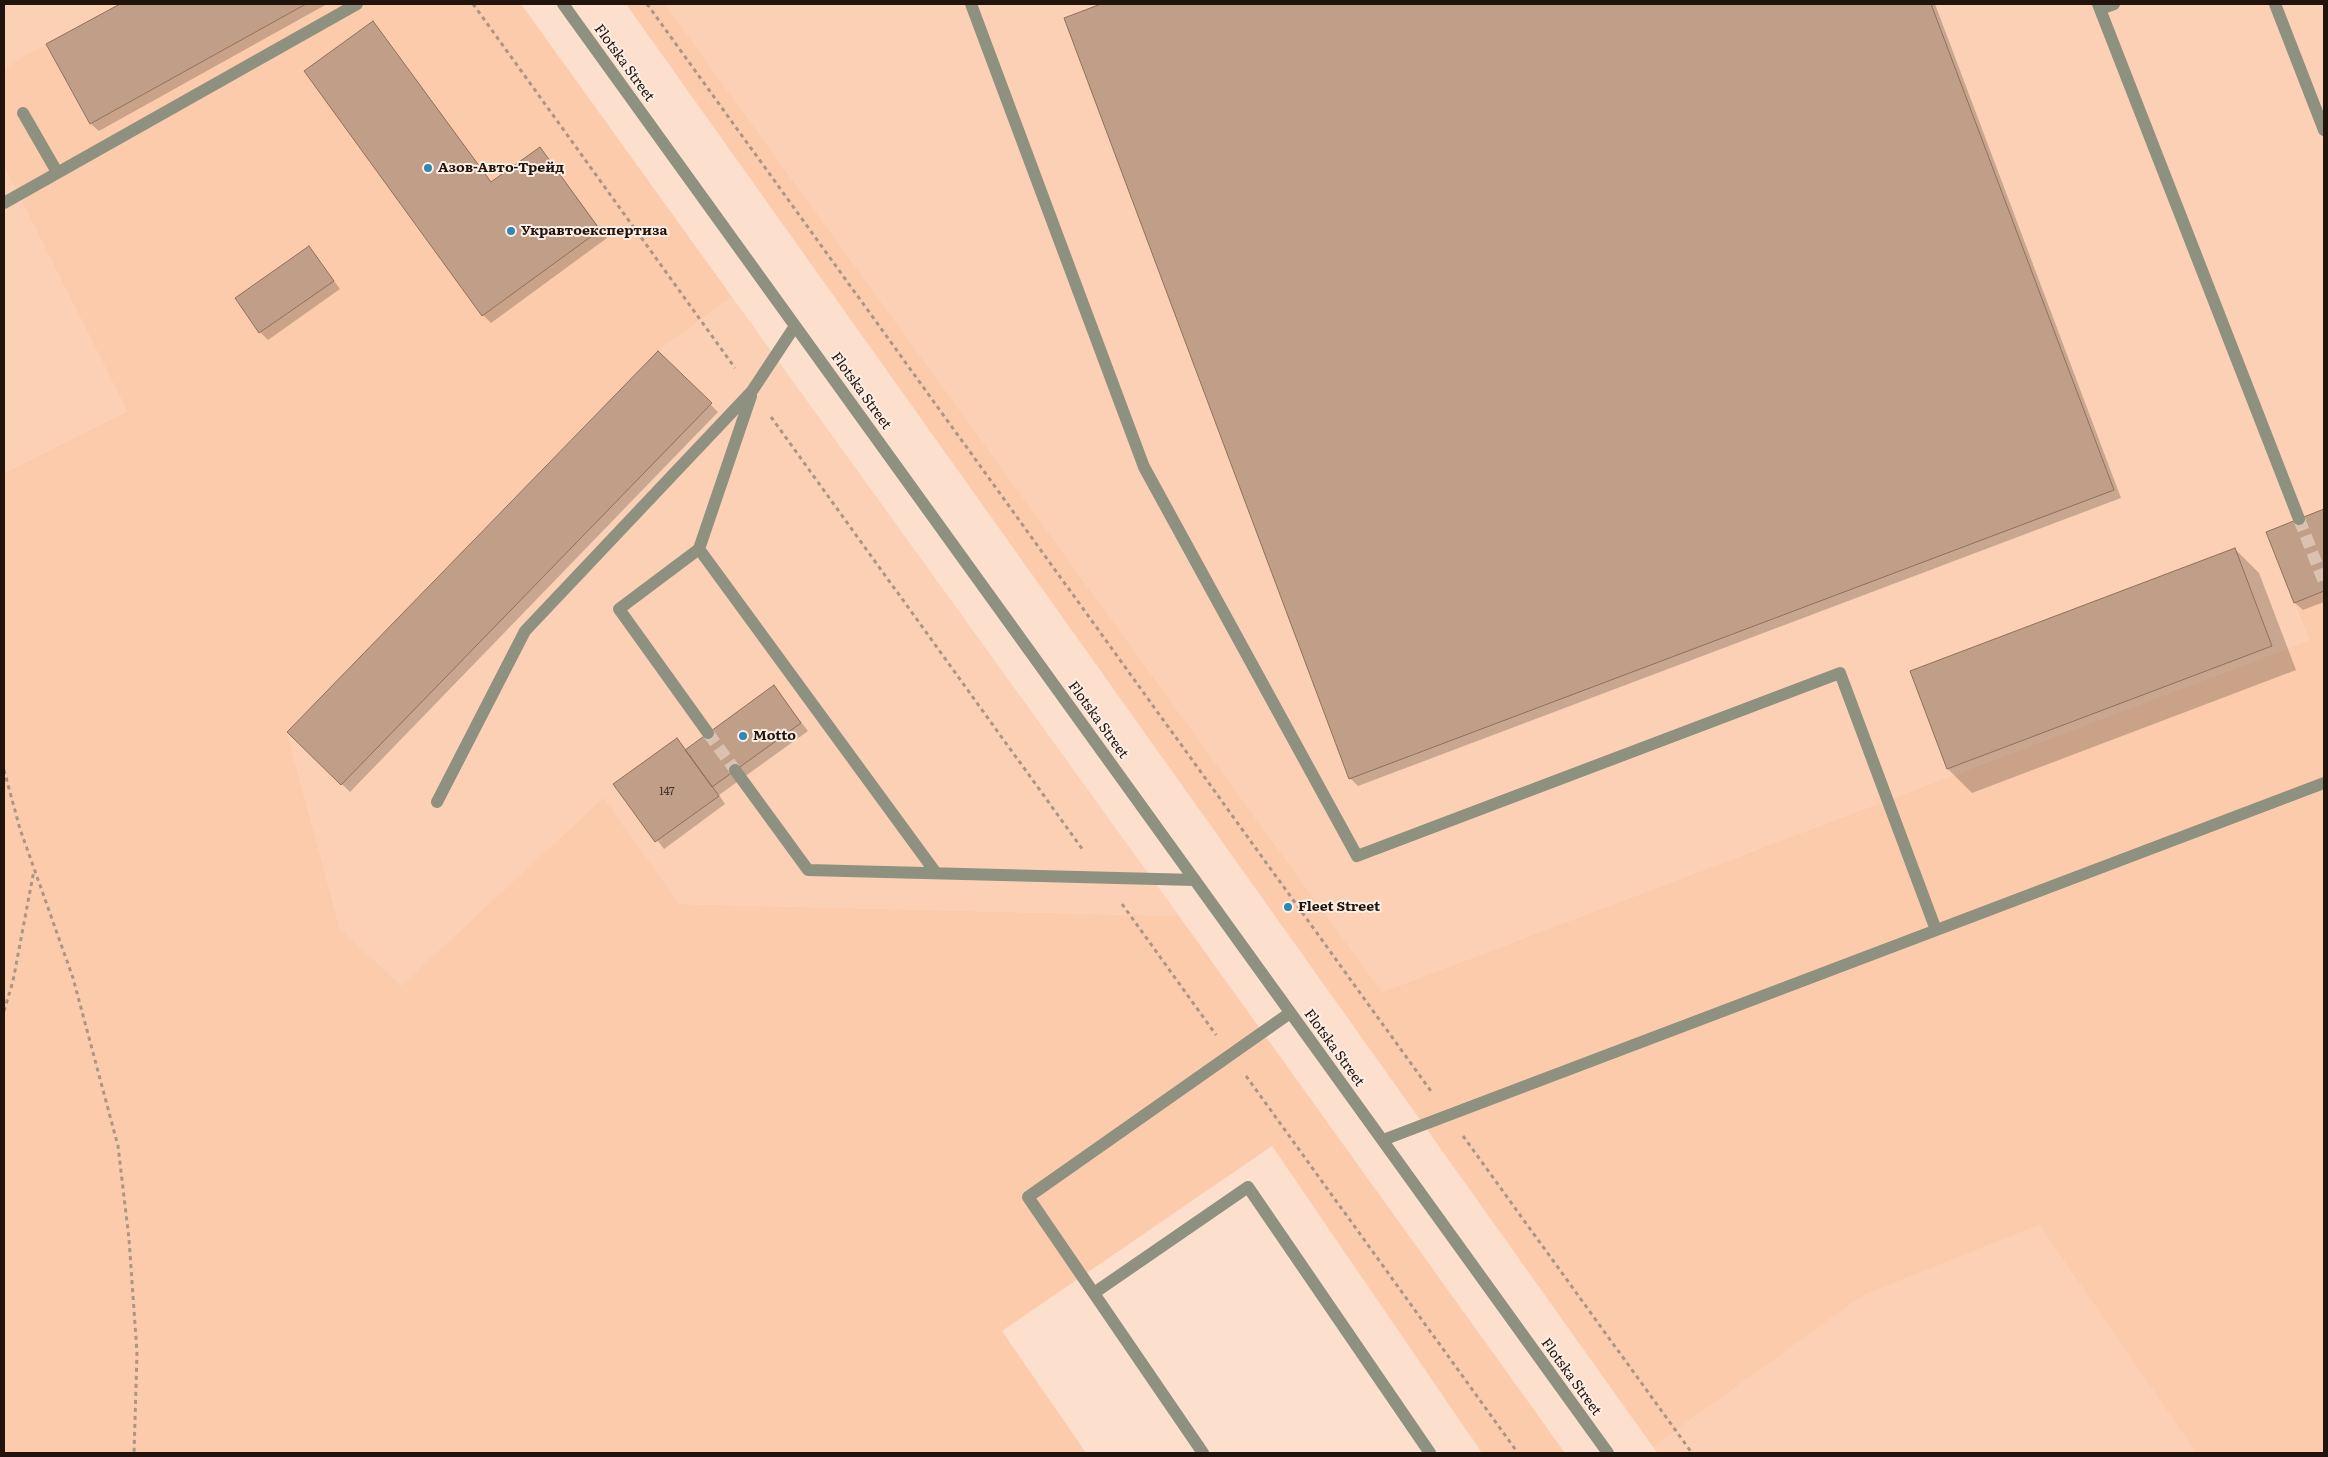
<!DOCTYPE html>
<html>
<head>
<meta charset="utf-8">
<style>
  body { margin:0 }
  #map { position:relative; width:2328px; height:1457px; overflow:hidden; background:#fcdfcc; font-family:Literata,serif }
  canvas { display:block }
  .frame { position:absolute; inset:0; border:5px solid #20140c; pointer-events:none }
</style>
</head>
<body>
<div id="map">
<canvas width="2328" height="1457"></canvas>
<div class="frame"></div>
</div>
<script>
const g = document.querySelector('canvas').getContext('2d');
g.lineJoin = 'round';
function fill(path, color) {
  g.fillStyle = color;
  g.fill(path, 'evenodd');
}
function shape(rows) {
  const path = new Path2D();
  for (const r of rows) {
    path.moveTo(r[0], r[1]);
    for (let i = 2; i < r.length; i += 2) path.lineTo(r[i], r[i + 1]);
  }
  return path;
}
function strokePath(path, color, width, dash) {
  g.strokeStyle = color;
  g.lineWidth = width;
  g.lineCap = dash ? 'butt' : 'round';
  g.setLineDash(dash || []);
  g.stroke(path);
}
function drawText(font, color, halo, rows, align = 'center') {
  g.font = font + ' Literata,serif';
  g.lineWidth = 4;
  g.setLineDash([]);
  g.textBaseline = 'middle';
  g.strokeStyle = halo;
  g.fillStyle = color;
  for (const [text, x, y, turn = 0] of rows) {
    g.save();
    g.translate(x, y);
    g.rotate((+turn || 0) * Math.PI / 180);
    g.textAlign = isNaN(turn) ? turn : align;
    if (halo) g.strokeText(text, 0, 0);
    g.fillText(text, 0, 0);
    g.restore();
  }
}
fill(shape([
  [4,4,306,4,90,124,46,45,4,68],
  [665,4,2324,4,2324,591,2294,604,2309,640,1382,992],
  [4,166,127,411,4,473],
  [732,297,1179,916,678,904,602,799,401,987,340,928,287,732,658,351],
  [2039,1225,2196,1453,1658,1453,1653,1447,1864,1295]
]), '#fbd0b4');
fill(shape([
  [306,4,521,4,732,297,658,351,287,732,340,928,401,986,603,798,679,904,1179,916,1565,1453,1482,1453,1272,1146,1002,1331,1086,1453,4,1453,4,473,127,411,4,166,4,68,46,44,91,124],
  [626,4,665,4,1382,992,2309,640,2294,603,2324,591,2324,1453,2196,1453,2039,1225,1864,1295,1653,1447]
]), '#fccbab');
fill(shape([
  [121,4,327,4,99,131,91,124,48,45],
  [1104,4,1935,4,2121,498,1358,786,1350,778,1066,18],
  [373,22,492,183,540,148,607,238,491,323,483,315],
  [309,247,340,289,268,340,260,332],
  [658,353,718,412,350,792,289,732],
  [2324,510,2324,602,2303,610,2295,603,2267,532],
  [2235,549,2259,573,2296,670,1972,793,1948,769,1911,672],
  [774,687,808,731,719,795,725,804,664,849,615,785,677,740,686,750]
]), '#0003');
const building = shape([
  [120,4,306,4,90,124,46,44,120,4],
  [1101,4,1931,4,2114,490,1349,779,1064,18,1101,4],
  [373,21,491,182,540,147,600,230,482,316,304,71,373,21],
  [309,246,334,281,259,333,235,298,309,246],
  [658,351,712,403,341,785,287,732,658,351],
  [2324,509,2324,591,2294,603,2266,532,2324,509],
  [2235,548,2272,646,1947,769,1910,671,2235,548],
  [774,685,801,723,712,787,685,750,774,685],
  [677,738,719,796,655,842,613,784,677,738]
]);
fill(building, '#c09e88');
strokePath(building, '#91715c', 1);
strokePath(shape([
  [2299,519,2324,582],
  [708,733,735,770]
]), '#dbc1af', 12, [12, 6]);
strokePath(shape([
  [473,4,735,368],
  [647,4,1433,1094],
  [771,417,1083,850],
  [4,770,20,829,73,978,118,1146,129,1239,137,1353,134,1453],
  [1122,904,1216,1035],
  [4,1011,13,981,34,870],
  [1246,1076,1518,1453],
  [1463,1136,1692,1453]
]), '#ab9586', 3, [4, 4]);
strokePath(shape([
  [563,4,1608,1453],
  [971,4,1144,467,1357,856,1840,673,1936,930],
  [2098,4,2299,519],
  [2275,4,2324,130],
  [2100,9,2114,4],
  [23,113,57,172],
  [4,203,357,4],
  [699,549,936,873],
  [708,733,619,609,699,549,751,396],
  [735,770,808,870,1195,880],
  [437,802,525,631,752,391,795,326],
  [1383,1140,2324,783],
  [1094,1293,1248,1187,1430,1453],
  [1203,1453,1028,1197,1290,1013]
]), '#8e9080', 12);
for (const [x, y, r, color] of [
  [428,168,5,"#2d88b5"],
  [511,231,5,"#2d88b5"],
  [743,736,5,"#2d88b5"],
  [1288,907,5,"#2d88b5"]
]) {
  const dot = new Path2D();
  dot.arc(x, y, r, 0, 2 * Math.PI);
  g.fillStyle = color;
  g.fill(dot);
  strokePath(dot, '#feefe6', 2);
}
drawText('11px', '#48362b', null, [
  ["147",667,792]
]);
drawText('14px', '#20140c', '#feefe6', [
  ["Flotska Street",624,63,54],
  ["Flotska Street",861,391,54],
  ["Flotska Street",1098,720,54],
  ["Flotska Street",1334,1048,54],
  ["Flotska Street",1571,1377,54]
]);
drawText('bold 14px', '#20140c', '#feefe6', [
  ["Азов-Авто-Трейд",438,168],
  ["Укравтоекспертиза",521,231],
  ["Motto",753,736],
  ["Fleet Street",1298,907]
], 'left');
</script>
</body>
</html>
